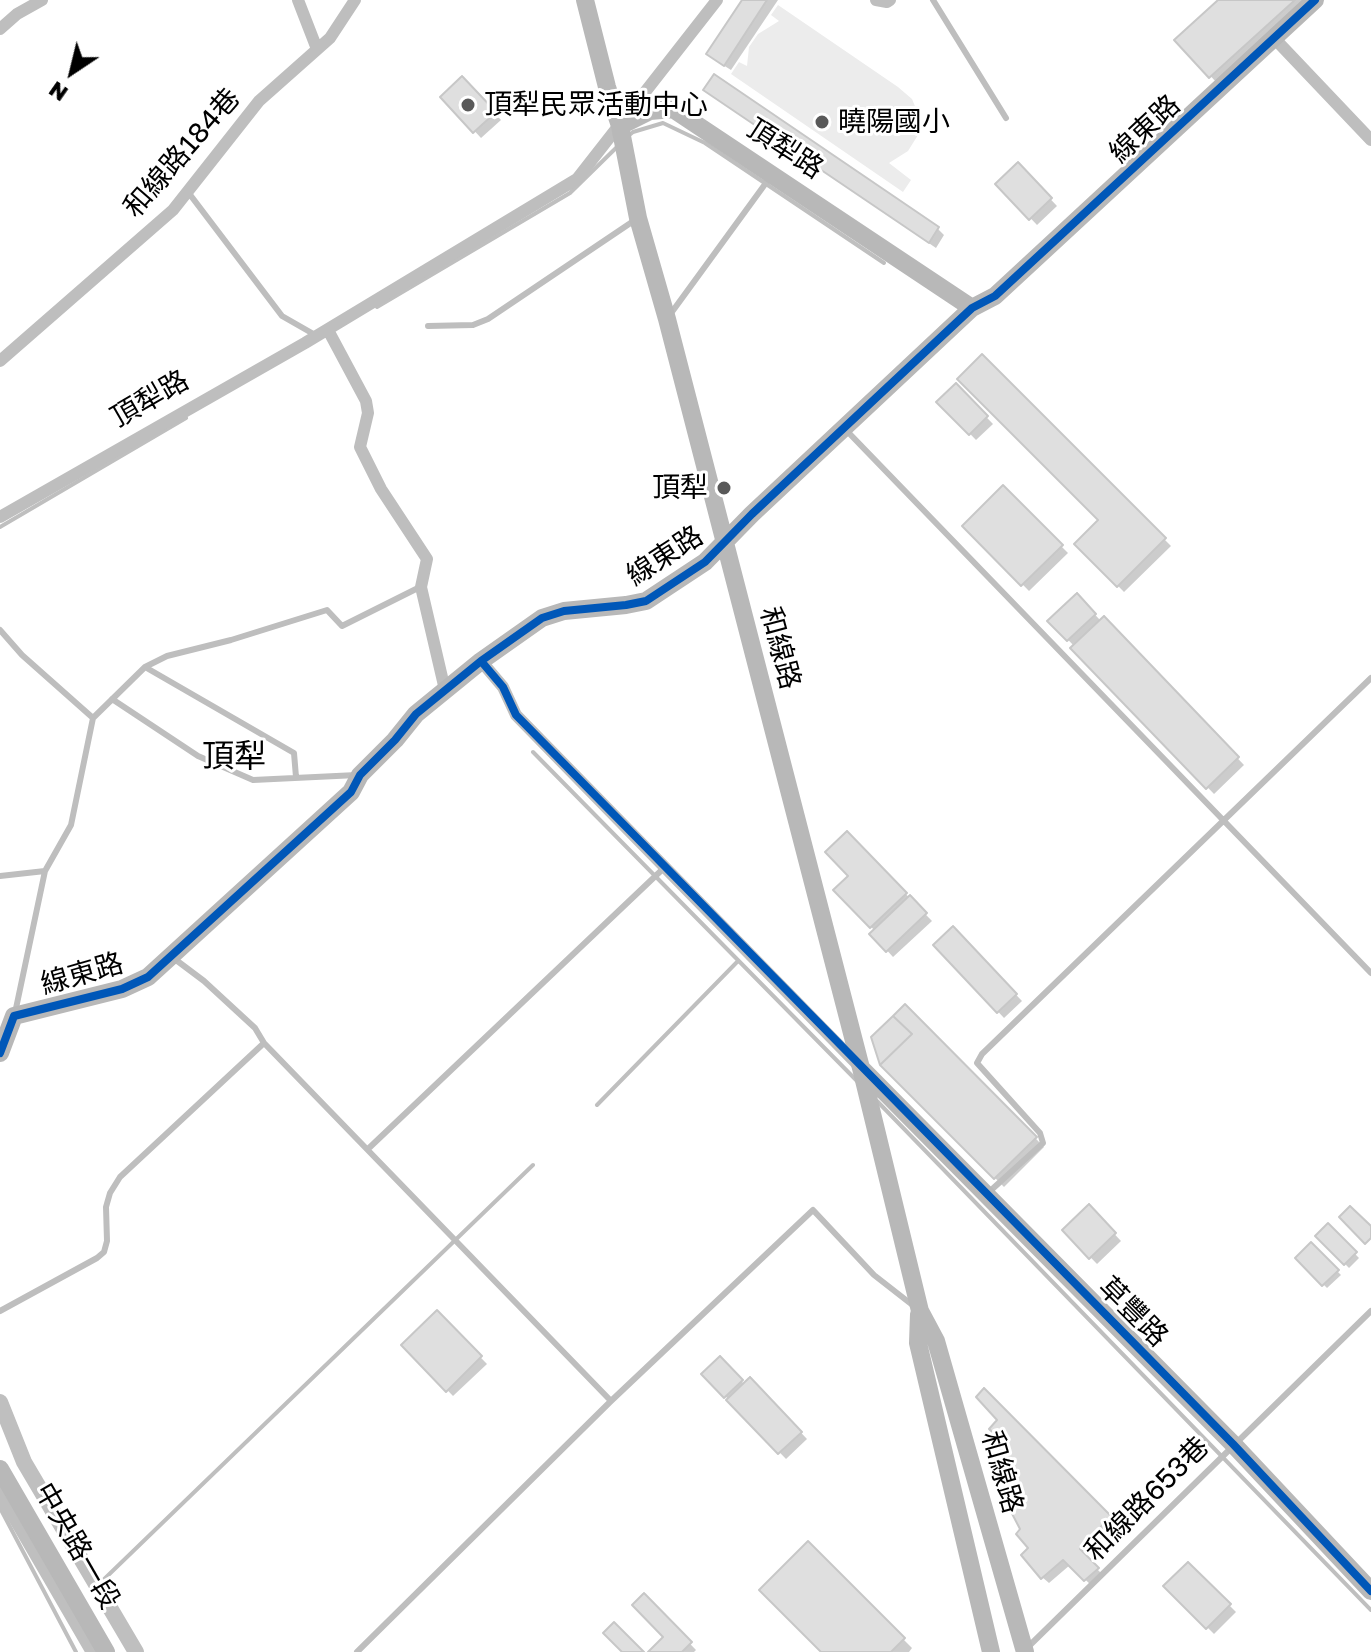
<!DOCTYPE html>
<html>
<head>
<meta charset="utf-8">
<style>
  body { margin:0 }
  #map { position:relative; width:1371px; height:1652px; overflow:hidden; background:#fff; font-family:"Golos Text",sans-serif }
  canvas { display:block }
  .north { position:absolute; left:32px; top:32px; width:80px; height:80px; -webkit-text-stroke:6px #fff; paint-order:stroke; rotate:215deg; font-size:22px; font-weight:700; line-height:32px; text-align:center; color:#000 }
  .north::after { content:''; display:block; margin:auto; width:28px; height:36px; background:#000; clip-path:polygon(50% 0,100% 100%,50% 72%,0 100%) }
</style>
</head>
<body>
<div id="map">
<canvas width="1371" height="1652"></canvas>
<div class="north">N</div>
</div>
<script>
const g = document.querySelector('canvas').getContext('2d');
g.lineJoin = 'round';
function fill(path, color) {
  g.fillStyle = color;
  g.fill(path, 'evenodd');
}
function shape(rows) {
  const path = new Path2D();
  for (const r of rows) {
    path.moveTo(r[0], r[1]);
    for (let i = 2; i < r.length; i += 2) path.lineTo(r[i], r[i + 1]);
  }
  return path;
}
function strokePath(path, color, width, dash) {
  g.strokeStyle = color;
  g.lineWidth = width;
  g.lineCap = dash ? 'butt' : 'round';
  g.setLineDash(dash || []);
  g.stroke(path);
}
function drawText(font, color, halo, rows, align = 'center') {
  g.font = font + ' "Golos Text","Noto Sans TC",sans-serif';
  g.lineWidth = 6;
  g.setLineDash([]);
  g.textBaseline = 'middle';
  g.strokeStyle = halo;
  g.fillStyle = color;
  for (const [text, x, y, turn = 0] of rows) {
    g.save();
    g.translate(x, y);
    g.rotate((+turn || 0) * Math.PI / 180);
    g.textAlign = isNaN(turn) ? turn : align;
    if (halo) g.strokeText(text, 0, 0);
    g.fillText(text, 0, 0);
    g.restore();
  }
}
fill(shape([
  [778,5,898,87,912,99,919,116,918,135,908,151,889,163,911,180,903,192,731,74,739,62,747,66,749,47,758,34,779,21,771,15]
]), '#ececec');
fill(shape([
  [744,0,778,0,731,70,715,60],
  [1221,0,1308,0,1217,83,1177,40],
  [714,77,938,229,944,235,936,248,712,96],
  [462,79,501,120,481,138,443,97],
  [1018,165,1057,206,1037,225,998,184],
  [982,357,1171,546,1124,592,1077,544,1101,520],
  [956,386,993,424,976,440,939,402],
  [1003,488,1068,553,1029,591,965,526],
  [1077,596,1101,621,1110,625,1244,765,1214,794,1073,648,1075,647,1050,621],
  [847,834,932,921,893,957,872,934,875,931,836,890,851,876],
  [953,929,1022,1001,1004,1018,936,945],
  [905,1006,1044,1147,1004,1187,882,1064],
  [1089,1207,1121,1241,1097,1264,1065,1231],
  [1328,1226,1359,1258,1349,1268,1318,1236],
  [1311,1245,1341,1275,1327,1288,1297,1258],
  [437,1313,487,1364,453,1396,404,1345],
  [720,1358,744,1384,750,1379,807,1439,786,1459,704,1374],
  [984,1390,1116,1524,1084,1556,1104,1576,1092,1586,1070,1565,1049,1583,1042,1577,1022,1529,1025,1494,1000,1420],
  [808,1544,912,1648,909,1652,823,1652],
  [1188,1564,1236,1612,1214,1634,1166,1586],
  [644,1596,696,1650,694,1652,651,1652,666,1637]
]), '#0003');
strokePath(shape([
  [627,137,633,132,663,123,705,143,884,263],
  [377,307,570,193,618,146],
  [0,527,186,418],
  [533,752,857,1081],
  [877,1101,1371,1610],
  [597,1105,738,961],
  [0,1508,76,1652],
  [97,1586,533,1165]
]), '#bfbfbf', 4);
strokePath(shape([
  [0,1402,24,1462,136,1652],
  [0,1490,94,1652]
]), '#bfbfbf', 16);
const building = shape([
  [742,0,767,0,724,66,706,54,742,0],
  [1218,0,1295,0,1209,78,1174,40,1218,0],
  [714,74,939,227,929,243,703,90,714,74],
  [462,76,496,112,473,133,440,97,462,76],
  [1018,162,1052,198,1029,220,995,184,1018,162],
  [982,354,1166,538,1117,587,1074,544,1098,520,957,379,982,354],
  [956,383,988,416,969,435,936,402,956,383],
  [1003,485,1063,545,1021,586,962,526,1003,485],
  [1077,593,1096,614,1067,641,1047,621,1077,593],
  [1104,616,1239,757,1206,789,1070,648,1104,616],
  [847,831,907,893,870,928,833,890,848,876,825,852,847,831],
  [910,895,927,913,886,952,869,934,910,895],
  [953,926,1017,994,997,1013,933,945,953,926],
  [905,1004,1037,1137,994,1179,880,1065,912,1034,893,1016,905,1004],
  [893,1016,912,1034,880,1065,871,1037,893,1016],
  [1089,1204,1116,1233,1089,1259,1062,1230,1089,1204],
  [1350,1206,1371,1226,1371,1238,1365,1244,1339,1217,1350,1206],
  [1328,1223,1357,1252,1344,1265,1315,1236,1328,1223],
  [1311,1242,1339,1270,1322,1286,1295,1258,1311,1242],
  [437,1310,482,1356,446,1392,401,1345,437,1310],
  [720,1356,743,1380,724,1398,701,1374,720,1356],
  [750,1377,802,1432,778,1454,726,1400,750,1377],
  [984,1388,1111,1516,1080,1549,1099,1568,1084,1581,1063,1560,1041,1579,1021,1555,1028,1548,1016,1534,1020,1529,1008,1506,1022,1494,991,1460,1005,1444,989,1429,997,1420,976,1397,984,1388],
  [808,1541,905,1638,891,1652,821,1652,759,1590,808,1541],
  [1188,1562,1231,1604,1206,1629,1163,1586,1188,1562],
  [644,1593,692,1642,682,1652,648,1652,663,1637,632,1605,644,1593],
  [614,1622,644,1652,622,1652,603,1633,614,1622]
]);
fill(building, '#dfdfdf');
strokePath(building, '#c7c7c7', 2);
strokePath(shape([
  [933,0,1006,118],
  [188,192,282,316,317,336],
  [669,316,771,176],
  [428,326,473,325,488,319,635,220],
  [845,429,1371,973],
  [0,630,22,655,93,718],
  [145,667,294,753,296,777],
  [112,699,198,756,253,780,357,775],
  [0,876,45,871],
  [172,957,204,981,255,1028,264,1043],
  [15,1013,45,871,71,825,93,718,145,667,167,656,231,640,327,610,342,626,420,587],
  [369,1148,666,866],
  [989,1192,1043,1143,1040,1133,977,1063,982,1054,1371,678],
  [0,1311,97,1258,104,1252,107,1241,106,1207,110,1193,120,1177,264,1043,611,1401],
  [1028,1647,1371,1311],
  [357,1652,611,1401,813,1210,874,1275,915,1307]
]), '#bebebe', 6);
strokePath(shape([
  [298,0,317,49],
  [876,0,887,2,890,0],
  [0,29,17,14,42,0],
  [1275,39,1371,140],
  [328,330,366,401,368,413,360,447,381,489,427,559,421,587,445,690],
  [0,361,173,210,259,101,330,38,355,0],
  [0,517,305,343,577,179,717,0],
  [481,661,503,687,516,715,859,1066]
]), '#bebebe', 12);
strokePath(shape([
  [585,0,607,87,620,126,638,218,667,319,861,1068,920,1311,936,1341,1025,1652],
  [620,126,650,111,673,109,972,308],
  [0,1053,14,1016,122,989,148,977,351,792,360,775,395,740,416,714,481,661,542,618,564,611,626,605,646,601,705,562,752,514,972,308,995,296,1315,0],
  [862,1069,1233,1444,1371,1591],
  [919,1314,918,1343,991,1652],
  [0,1469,106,1652]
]), '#b8b8b8', 18);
strokePath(shape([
  [481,661,503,687,516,715,1233,1444,1371,1591],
  [0,1053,14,1016,122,989,148,977,351,792,360,775,395,740,416,714,481,661,542,618,564,611,626,605,646,601,705,562,752,514,972,308,995,296,1315,0]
]), '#0057b8', 8);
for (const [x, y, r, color] of [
  [468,105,8,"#595959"],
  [822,122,8,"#595959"],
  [724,488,8,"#595959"]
]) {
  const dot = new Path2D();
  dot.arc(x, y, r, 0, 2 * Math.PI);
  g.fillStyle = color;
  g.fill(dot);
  strokePath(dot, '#fff', 3);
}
drawText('28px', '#000', '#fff', [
  ["頂犁民眾活動中心",484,105],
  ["曉陽國小",838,122],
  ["頂犁",708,488,"right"]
], 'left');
drawText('28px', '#000', '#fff', [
  ["線東路",1145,129,-43],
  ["頂犁路",785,149,33],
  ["和線路184巷",182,153,-49],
  ["頂犁路",150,399,-30],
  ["線東路",665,556,-33],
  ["和線路",780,648,75],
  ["線東路",82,974,-16],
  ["草豐路",1133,1312,45],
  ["和線路",1002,1472,74],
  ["和線路653巷",1147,1499,-45],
  ["中央路一段",77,1546,60]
]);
drawText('32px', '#000', '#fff', [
  ["頂犁",234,757]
]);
</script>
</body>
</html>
